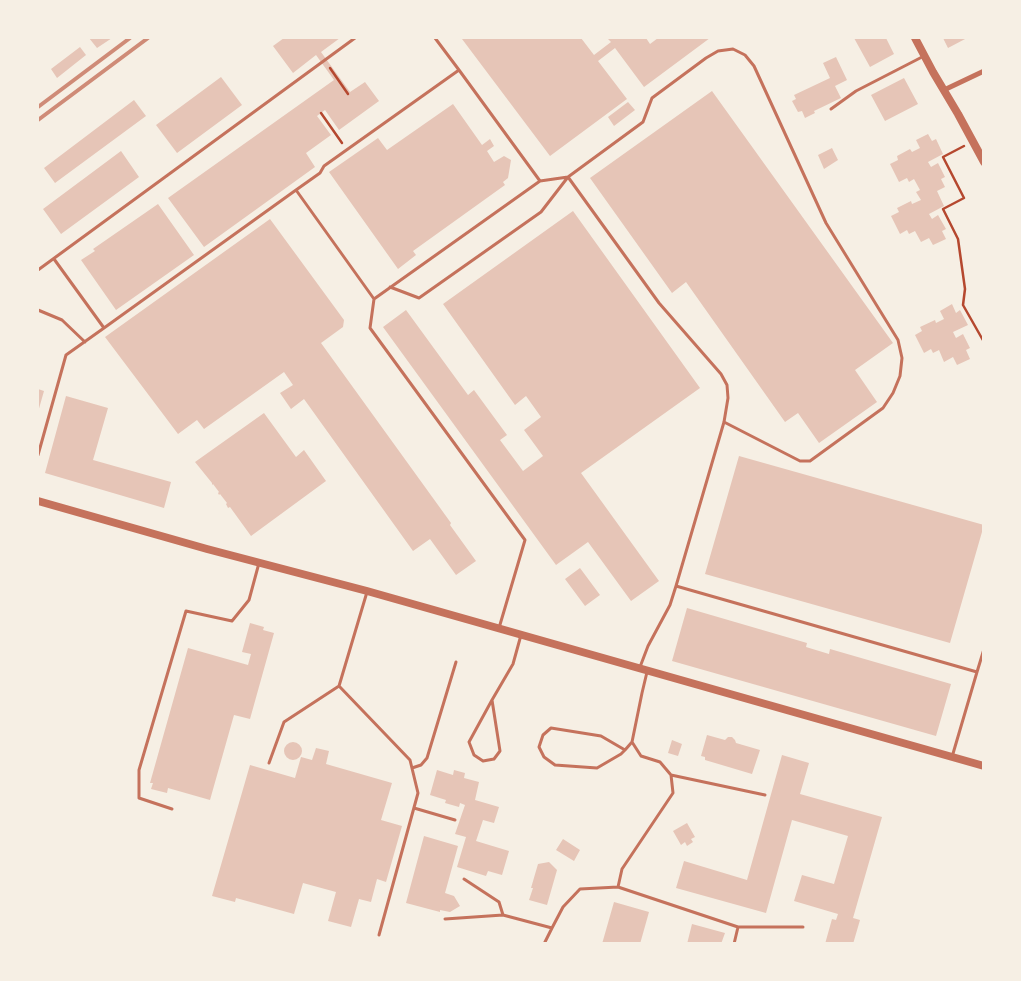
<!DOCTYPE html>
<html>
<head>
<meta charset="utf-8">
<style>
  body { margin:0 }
  #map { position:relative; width:1021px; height:981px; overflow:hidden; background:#f6efe4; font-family:Barlow,sans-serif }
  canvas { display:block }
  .frame { position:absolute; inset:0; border:39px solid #f6efe4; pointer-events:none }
</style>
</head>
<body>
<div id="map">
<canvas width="1021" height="981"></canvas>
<div class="frame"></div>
</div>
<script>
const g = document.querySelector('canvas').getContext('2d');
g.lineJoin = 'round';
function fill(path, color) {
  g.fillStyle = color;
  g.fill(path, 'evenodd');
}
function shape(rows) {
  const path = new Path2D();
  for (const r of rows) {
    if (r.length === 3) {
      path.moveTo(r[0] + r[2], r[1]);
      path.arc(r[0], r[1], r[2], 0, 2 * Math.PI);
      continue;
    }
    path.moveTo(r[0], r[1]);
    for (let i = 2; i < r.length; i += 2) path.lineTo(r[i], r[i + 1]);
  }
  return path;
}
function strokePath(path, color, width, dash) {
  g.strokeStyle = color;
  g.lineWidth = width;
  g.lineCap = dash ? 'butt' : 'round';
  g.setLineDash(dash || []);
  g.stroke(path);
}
fill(shape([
  [89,38,112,38,97,48],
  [284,38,340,38,321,52,350,92,365,82,379,101,339,130,325,110,317,116,331,135,306,153,315,167,204,247,168,198,334,80,316,55,293,73,273,46],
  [464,38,581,38,594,55,611,42,607,38,646,38,650,44,658,38,710,38,644,87,615,48,598,61,627,99,550,156,462,39],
  [854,38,886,38,894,54,870,67],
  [943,38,967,38,948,48],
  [80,47,86,55,57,78,51,69],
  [836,57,847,80,835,86,841,98,814,111,815,113,805,118,802,111,798,112,792,101,796,99,794,95,830,78,823,63],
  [221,77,242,105,177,153,156,125],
  [904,78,918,104,885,121,871,95],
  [712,91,893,343,855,370,877,402,819,443,798,413,785,422,686,282,672,293,590,178],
  [134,100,146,116,55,183,44,168],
  [628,102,635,110,614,126,608,117],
  [453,104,482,145,490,139,494,146,487,151,494,162,504,156,511,160,508,178,503,182,505,185,413,251,416,255,398,269,329,172,378,138,387,150],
  [928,134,932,141,936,139,943,154,928,162,931,167,938,163,945,177,941,179,945,187,937,191,944,206,929,214,932,219,938,215,946,229,942,231,946,239,933,245,929,238,921,242,915,231,909,234,907,230,900,234,891,216,899,212,897,208,911,201,912,204,921,200,916,192,920,190,914,179,909,182,907,178,899,182,890,164,898,160,897,156,910,149,912,152,920,148,916,140],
  [832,148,838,160,824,169,818,155],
  [121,151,139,177,61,234,43,209],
  [158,204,194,255,116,310,81,260,95,251,93,249],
  [573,211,700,388,581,473,659,581,631,601,588,542,556,565,383,327,406,310,468,395,474,390,507,435,500,440,523,471,543,456,524,430,541,417,526,396,515,405,443,304],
  [270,219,344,320,343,327,321,343,451,523,450,525,476,561,456,575,430,539,413,551,304,399,291,409,280,393,293,385,284,372,204,429,197,420,178,434,105,337],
  [952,304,956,313,960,310,968,325,953,332,956,338,963,334,970,348,966,350,970,359,957,365,953,357,944,362,939,350,933,353,931,349,924,353,915,335,922,331,920,327,935,320,936,323,944,319,940,311],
  [38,389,44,391,38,412],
  [66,396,108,408,93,460,171,482,164,508,45,473],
  [264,413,296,457,304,450,326,481,251,536,230,507,228,508,226,504,227,503,220,494,219,495,218,493,219,492,213,484,212,485,212,483,195,462],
  [739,456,984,525,950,643,705,574],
  [580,568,600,595,585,606,565,579],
  [687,608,807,643,806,647,829,654,830,649,951,684,936,736,672,661],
  [250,623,264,627,263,630,274,633,250,719,234,715,210,800,168,788,167,793,151,789,153,783,150,783,188,648,248,665,251,654,242,652],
  [707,735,725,740,728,737,732,737,735,740,736,743,760,750,752,774,705,760,705,757,701,756],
  [672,740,682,744,678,756,668,753],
  [293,751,9],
  [316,748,329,751,326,764,392,783,381,820,402,826,386,882,377,879,371,902,359,899,351,927,328,921,336,892,303,883,294,914,236,898,235,902,212,896,250,765,295,778,301,757,312,760],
  [782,755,809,763,800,794,882,817,853,918,860,920,853,944,825,944,832,919,836,920,838,914,794,901,802,875,834,884,848,836,792,820,766,913,676,888,684,861,747,880],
  [437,770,453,775,454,770,465,773,464,778,479,782,475,800,499,807,494,823,483,820,476,841,509,851,502,875,488,871,486,876,457,867,466,837,455,834,465,805,460,803,459,807,445,803,446,800,430,795],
  [687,823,695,837,691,839,693,842,687,846,685,842,681,845,673,831],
  [424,836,458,846,445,893,454,896,460,906,450,912,440,910,440,912,406,903],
  [563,839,580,850,574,861,556,850],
  [549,862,557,870,547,905,529,900,533,888,531,888,538,864],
  [614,902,649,912,640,944,602,944],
  [692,924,725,933,721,944,687,944]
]), '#e6c5b7');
strokePath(shape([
  [330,68,348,94],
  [321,113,342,143],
  [964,146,943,157,964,198,943,209,958,239,965,289,963,305,984,342]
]), '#b5482f', 2.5);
strokePath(shape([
  [435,38,459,70,540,181,374,299,296,190,320,173,324,166,459,70],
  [831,109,856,91,924,56],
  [568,177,659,303,721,374,727,385,728,398,724,422,676,586,670,605,648,646,640,667],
  [540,181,568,177],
  [38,270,355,38],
  [390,287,419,298,541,212,568,177,643,122,652,98,706,58,718,51,733,49,745,55,754,66,826,223,898,340,902,358,900,376,893,393,883,408,810,461,800,461,724,422],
  [374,299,370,328,525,540,499,628],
  [38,310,62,320,85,342],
  [104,328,296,190],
  [38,455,66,355,104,328,54,259],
  [676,586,977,672,952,757],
  [977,672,984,649],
  [339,686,410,760,418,793,379,935],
  [492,700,500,751,494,759,483,761,474,755,469,742,492,700,513,664,521,635],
  [625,750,601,736,551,728,543,735,539,747,544,757,555,765,597,768,621,754,625,750,632,742],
  [269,763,284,722,339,686,367,592],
  [412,768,421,765,427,758,456,662],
  [671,775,765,795],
  [414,808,455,820],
  [172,809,139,798,139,770,186,611,232,621,249,600,259,563],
  [464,879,499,902,503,915],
  [618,887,622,869,673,793,671,775,660,762,641,756,632,742,642,693,647,672],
  [445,919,503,915,552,928,563,907,580,889,618,887,738,927,803,927],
  [544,944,552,928],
  [734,944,738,927]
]), '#c5725c', 3);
strokePath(shape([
  [944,90,984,71]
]), '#c5725c', 5);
strokePath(shape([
  [915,38,933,72,958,114,984,162],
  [38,501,207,549,367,591,984,766]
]), '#c5725c', 8);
strokePath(shape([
  [38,107,130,38],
  [38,120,148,38]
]), '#cf8b77', 4);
</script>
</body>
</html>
